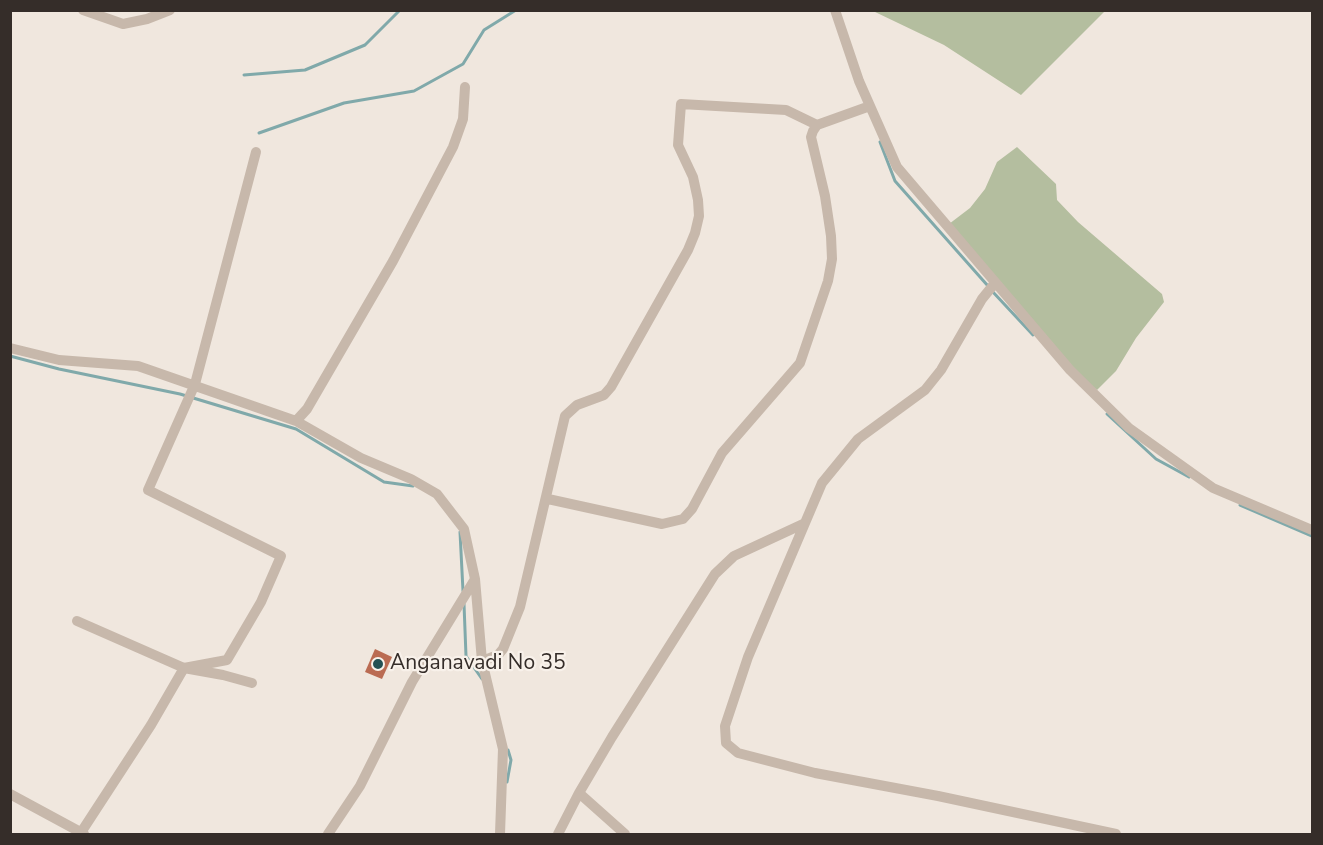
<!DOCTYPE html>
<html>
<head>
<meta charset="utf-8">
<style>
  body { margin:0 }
  #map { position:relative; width:1323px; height:845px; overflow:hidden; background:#f0e7de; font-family:"Nunito Sans",sans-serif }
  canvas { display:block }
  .frame { position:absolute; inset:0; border:12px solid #352d29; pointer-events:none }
</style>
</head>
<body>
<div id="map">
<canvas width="1323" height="845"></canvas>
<div class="frame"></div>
</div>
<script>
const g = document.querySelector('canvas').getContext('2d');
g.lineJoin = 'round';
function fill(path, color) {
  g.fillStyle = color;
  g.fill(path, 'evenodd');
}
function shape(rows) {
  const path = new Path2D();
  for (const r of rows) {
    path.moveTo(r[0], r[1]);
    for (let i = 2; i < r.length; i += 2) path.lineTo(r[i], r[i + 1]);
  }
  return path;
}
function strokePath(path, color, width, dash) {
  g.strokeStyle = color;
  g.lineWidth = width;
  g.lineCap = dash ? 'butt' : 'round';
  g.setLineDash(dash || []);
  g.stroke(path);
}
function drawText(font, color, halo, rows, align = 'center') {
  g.font = font + ' "Nunito Sans",sans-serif';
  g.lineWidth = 4.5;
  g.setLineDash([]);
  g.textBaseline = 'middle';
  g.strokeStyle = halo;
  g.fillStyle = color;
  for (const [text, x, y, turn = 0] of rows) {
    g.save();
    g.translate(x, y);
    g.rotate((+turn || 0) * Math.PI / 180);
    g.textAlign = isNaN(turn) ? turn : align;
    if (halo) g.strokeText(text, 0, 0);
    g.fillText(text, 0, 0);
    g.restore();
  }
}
fill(shape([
  [873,11,1105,11,1021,95,944,45],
  [1017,147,1056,184,1057,200,1078,222,1162,294,1164,302,1136,338,1116,371,1097,390,1086,382,949,224,970,208,985,189,997,162]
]), '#b4be9f');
strokePath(shape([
  [244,75,305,70,365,45,400,10],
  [259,133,344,103,414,91,463,64,484,30,516,10],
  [880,142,895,181,988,286],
  [992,291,1033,335],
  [10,356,59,369,180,394,296,429,384,482,413,486],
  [1107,414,1156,459,1189,477],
  [1240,505,1312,536],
  [460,532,463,591],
  [464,604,466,656,482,679],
  [507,782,511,760,508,750]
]), '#80a9aa', 3);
fill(shape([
  [375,649,392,657,382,679,365,672]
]), '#ba6b52');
strokePath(shape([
  [83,10,123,24,147,19,170,10],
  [835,10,859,81,897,167,1070,370,1129,428,1213,488,1312,530],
  [995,283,982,299,941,370,925,390,858,439,822,483,748,657,725,726,726,743,738,753,815,773,938,796,1116,834],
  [10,348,59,360,138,366,296,421,307,409,393,261,453,147,463,119,465,87],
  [296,421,361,458,411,479,437,494,464,529,475,579,482,661,503,749,500,834],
  [548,499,662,524,683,519,692,509,722,453,800,363,828,281,832,259,831,236,825,196,811,137,813,131,817,125,870,106],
  [77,621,184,668,223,675,252,683],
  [482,661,498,655,503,649,520,607,565,416,577,405,604,395,611,387,688,250,695,233,699,216,698,200,693,177,678,145,681,104,786,110,817,125],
  [579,793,625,834],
  [10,794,84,834],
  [80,834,151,725,184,668,227,660,261,602,281,556,148,490,195,384,256,152],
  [328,834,360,786,412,682,475,579],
  [558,834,579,793,612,737,715,574,734,556,803,524]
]), '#c7b8ab', 10);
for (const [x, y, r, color] of [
  [378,664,6,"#235053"]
]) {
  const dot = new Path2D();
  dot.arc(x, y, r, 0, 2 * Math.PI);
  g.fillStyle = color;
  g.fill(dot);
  strokePath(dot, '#f8f1ea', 2);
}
drawText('21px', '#352d29', '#f8f1ea', [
  ["Anganavadi No 35",390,664]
], 'left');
</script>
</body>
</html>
